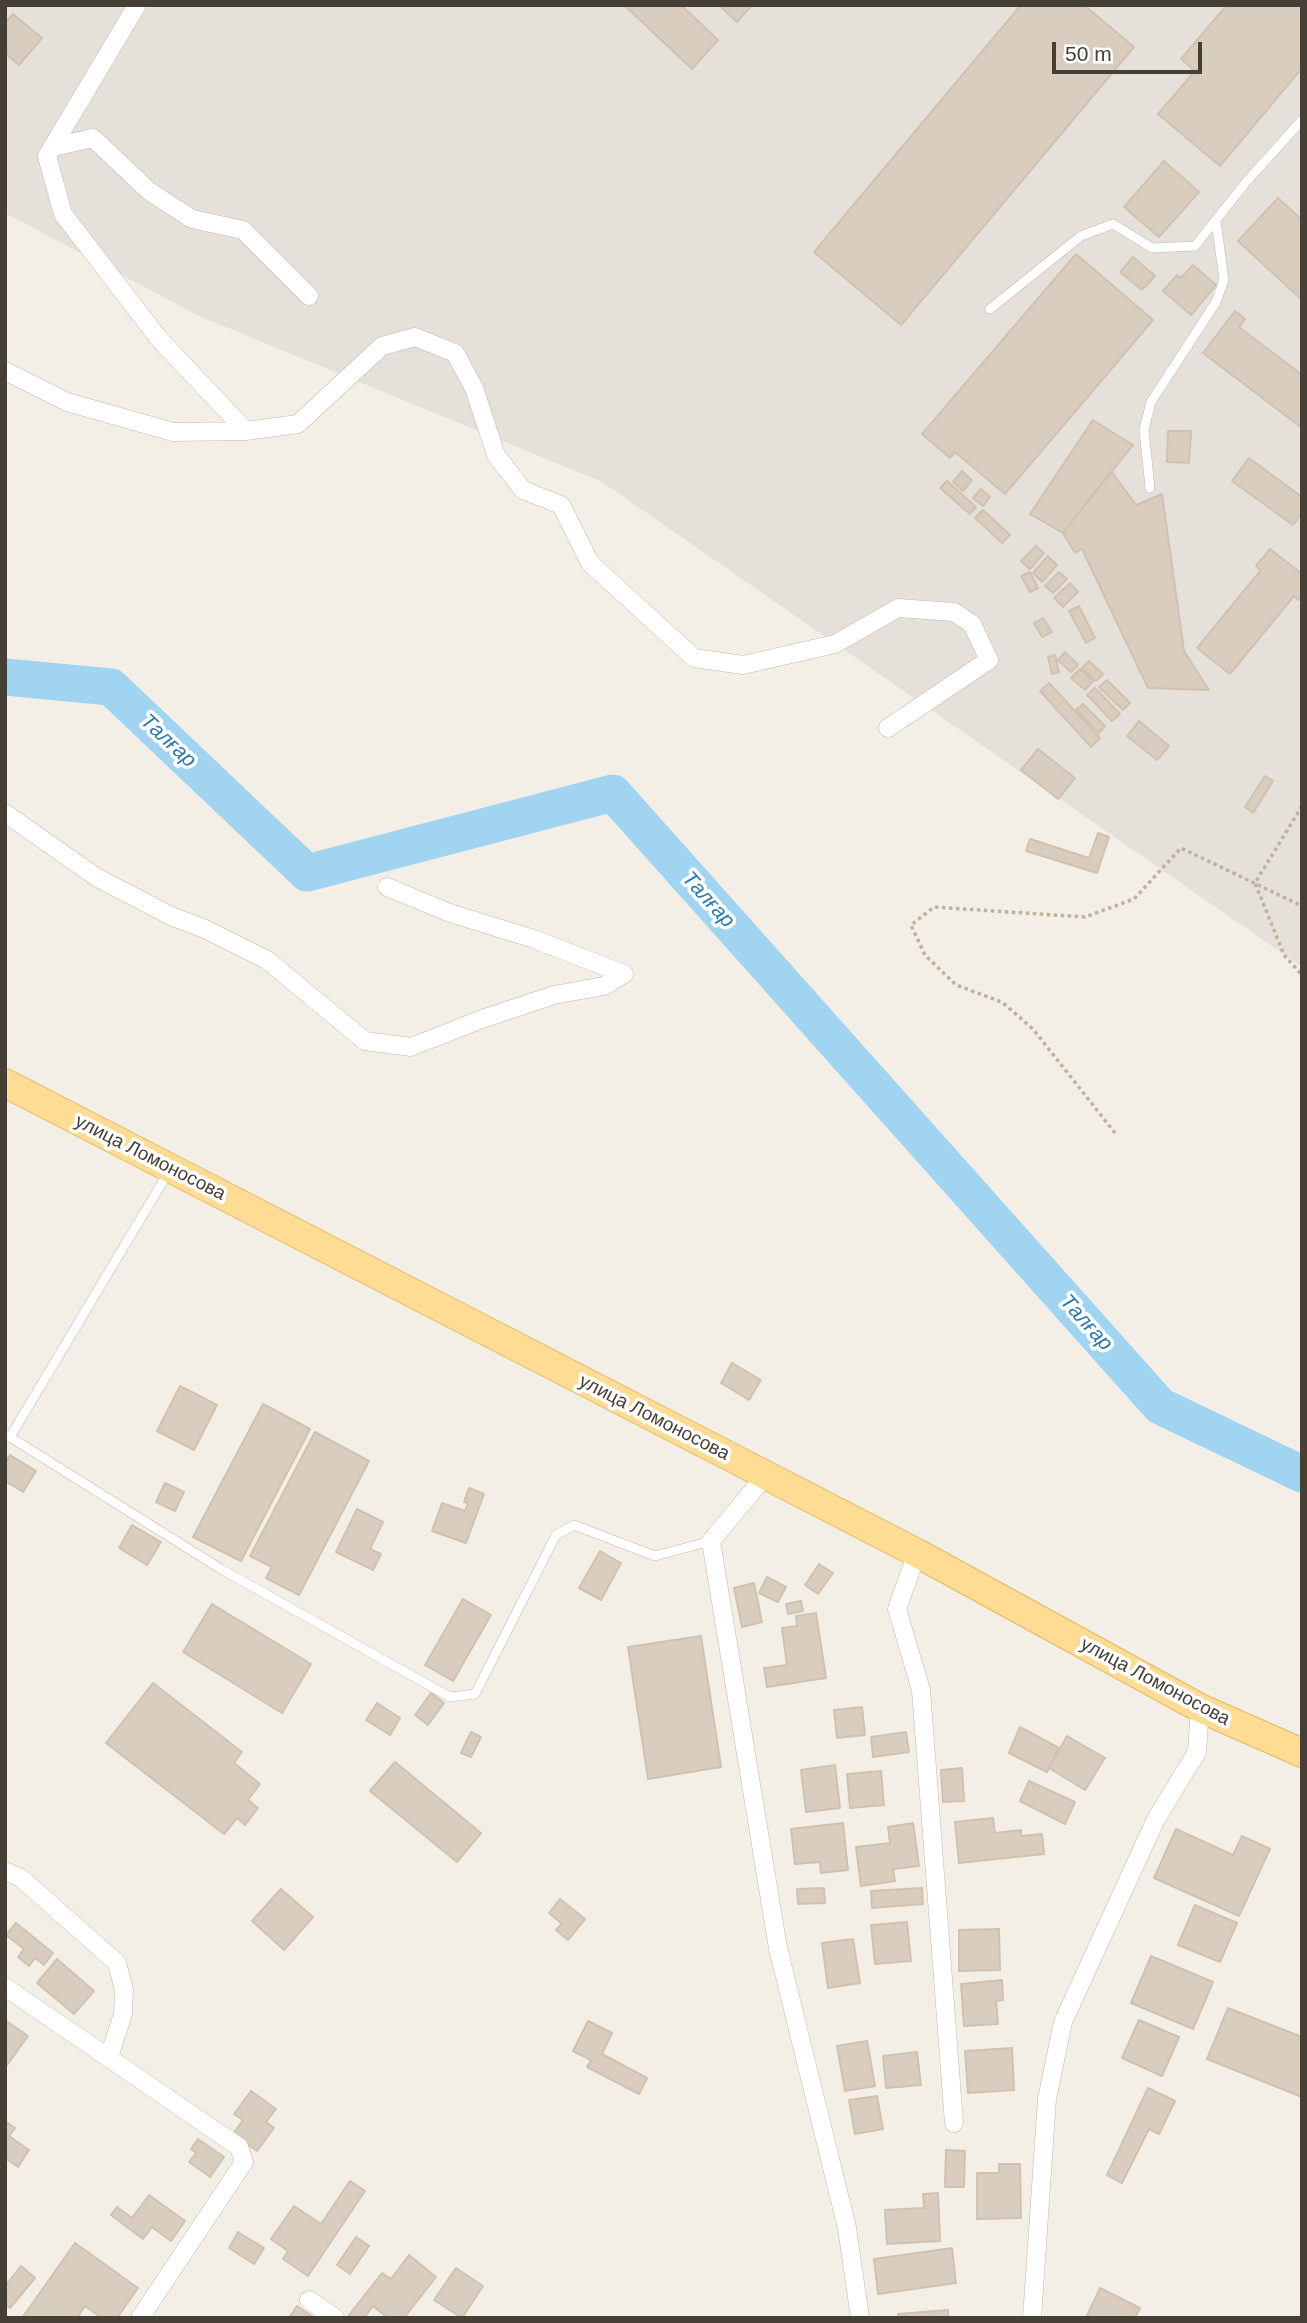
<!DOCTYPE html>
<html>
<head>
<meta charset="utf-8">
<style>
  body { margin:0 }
  #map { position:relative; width:1307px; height:2323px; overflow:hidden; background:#f3efe6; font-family:Arial,sans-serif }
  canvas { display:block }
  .frame { position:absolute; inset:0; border:7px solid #463f35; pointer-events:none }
  .scale { position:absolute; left:1052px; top:42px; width:150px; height:32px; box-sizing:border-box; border:4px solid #463f35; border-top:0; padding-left:9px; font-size:21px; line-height:24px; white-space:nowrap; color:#463f35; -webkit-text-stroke:5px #fff; paint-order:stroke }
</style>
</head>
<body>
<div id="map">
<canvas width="1307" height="2323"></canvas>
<div class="frame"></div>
<div class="scale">50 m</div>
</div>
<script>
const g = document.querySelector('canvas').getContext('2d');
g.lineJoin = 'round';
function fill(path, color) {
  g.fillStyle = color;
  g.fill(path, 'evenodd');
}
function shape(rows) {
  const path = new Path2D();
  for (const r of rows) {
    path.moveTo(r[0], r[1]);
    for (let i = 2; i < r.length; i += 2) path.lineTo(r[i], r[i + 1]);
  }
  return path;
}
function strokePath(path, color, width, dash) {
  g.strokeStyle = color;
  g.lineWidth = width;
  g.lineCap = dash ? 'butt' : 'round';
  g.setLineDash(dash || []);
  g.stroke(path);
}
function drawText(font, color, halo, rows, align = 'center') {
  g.font = font + ' Arial,sans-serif';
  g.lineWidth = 7;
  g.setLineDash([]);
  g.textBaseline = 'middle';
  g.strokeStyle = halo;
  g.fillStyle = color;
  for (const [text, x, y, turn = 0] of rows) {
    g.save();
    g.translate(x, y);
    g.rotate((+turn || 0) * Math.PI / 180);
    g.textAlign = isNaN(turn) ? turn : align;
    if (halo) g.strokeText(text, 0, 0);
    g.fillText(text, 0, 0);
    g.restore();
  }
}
fill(shape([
  [5,5,1302,5,1302,967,602,482,199,316,5,213]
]), '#e6e0db');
strokePath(shape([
  [5,677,111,687,307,873,613,793,1160,1406,1302,1474]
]), '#a1d4f1', 37);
const building = shape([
  [624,5,681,5,718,40,692,69,624,5],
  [719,5,752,5,737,22,719,5],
  [1021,5,1084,5,1134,47,901,325,814,252,1021,5],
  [1227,5,1302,5,1302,68,1220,166,1158,114,1195,71,1181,59,1227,5],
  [13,14,42,38,19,65,5,53,5,23,13,14],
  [1164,161,1199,192,1159,237,1124,207,1164,161],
  [1278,198,1302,220,1302,300,1238,241,1278,198],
  [1076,254,1153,320,1005,494,955,452,950,458,922,434,1076,254],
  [1133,257,1155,276,1142,290,1120,272,1133,257],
  [1193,265,1216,285,1191,315,1163,291,1177,275,1181,278,1193,265],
  [1235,311,1245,319,1239,327,1302,375,1302,428,1203,353,1235,311],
  [1093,420,1133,445,1063,533,1030,514,1093,420],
  [1168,431,1191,431,1189,463,1167,462,1168,431],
  [1249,458,1302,497,1302,513,1293,525,1232,481,1249,458],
  [962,471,972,480,963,491,953,482,962,471],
  [1111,471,1136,505,1162,494,1184,651,1209,690,1148,688,1082,549,1075,553,1063,533,1111,471],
  [947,481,976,507,970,514,940,488,947,481],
  [981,489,990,497,983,506,973,498,981,489],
  [983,510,1010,535,1002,543,975,518,983,510],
  [1036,546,1044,553,1030,569,1021,561,1036,546],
  [1270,549,1302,574,1302,596,1298,600,1294,596,1230,674,1197,648,1261,570,1256,566,1270,549],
  [1048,556,1057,565,1042,582,1033,573,1048,556],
  [1030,572,1038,588,1030,592,1021,576,1030,572],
  [1059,572,1067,579,1053,593,1045,586,1059,572],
  [1070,583,1078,592,1063,607,1054,598,1070,583],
  [1079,606,1095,638,1086,643,1069,611,1079,606],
  [1043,618,1052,632,1042,637,1034,623,1043,618],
  [1065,652,1078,665,1071,672,1058,660,1065,652],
  [1055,655,1059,672,1052,674,1048,657,1055,655],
  [1089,661,1103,674,1096,681,1082,668,1089,661],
  [1080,669,1093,681,1085,690,1071,678,1080,669],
  [1107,680,1130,703,1123,710,1099,687,1107,680],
  [1049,683,1100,738,1091,747,1040,691,1049,683],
  [1095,688,1120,714,1112,721,1087,695,1095,688],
  [1083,704,1105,726,1099,733,1076,710,1083,704],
  [1139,721,1169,746,1157,760,1127,736,1139,721],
  [1038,749,1075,778,1058,799,1021,770,1038,749],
  [1265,776,1273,781,1253,813,1245,807,1265,776],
  [1098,833,1109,837,1097,873,1026,851,1030,839,1089,858,1098,833],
  [732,1363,761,1380,749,1400,721,1383,732,1363],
  [180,1386,217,1405,194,1450,157,1431,180,1386],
  [263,1404,310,1429,241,1561,193,1537,263,1404],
  [315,1432,369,1461,299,1595,266,1578,272,1567,250,1556,315,1432],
  [10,1455,36,1471,23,1492,5,1481,5,1463,10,1455],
  [165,1483,184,1492,175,1511,156,1502,165,1483],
  [469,1488,484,1494,466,1543,432,1531,442,1503,465,1511,468,1503,464,1502,469,1488],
  [357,1509,383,1522,370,1549,381,1554,373,1570,336,1552,357,1509],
  [132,1525,161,1542,147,1565,119,1548,132,1525],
  [600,1551,621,1563,601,1600,579,1588,600,1551],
  [819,1564,833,1573,818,1594,805,1585,819,1564],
  [767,1577,786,1587,778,1602,759,1593,767,1577],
  [754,1583,762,1622,742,1627,734,1588,754,1583],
  [463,1599,491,1615,453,1681,425,1665,463,1599],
  [801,1601,803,1611,788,1614,786,1604,801,1601],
  [212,1604,311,1664,282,1713,183,1652,212,1604],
  [816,1613,826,1678,767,1687,764,1668,787,1665,782,1628,797,1626,796,1616,816,1613],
  [701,1636,721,1767,648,1779,628,1647,701,1636],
  [153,1683,242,1752,234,1763,260,1784,248,1800,258,1808,245,1825,237,1818,224,1834,106,1743,153,1683],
  [431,1693,444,1703,428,1725,415,1715,431,1693],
  [377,1703,400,1718,390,1735,366,1720,377,1703],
  [862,1707,865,1735,837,1738,834,1710,862,1707],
  [1020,1727,1059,1748,1047,1772,1009,1753,1020,1727],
  [471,1732,481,1737,471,1757,461,1753,471,1732],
  [906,1732,909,1752,873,1757,871,1737,906,1732],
  [1067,1736,1105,1758,1085,1790,1049,1768,1067,1736],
  [395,1762,481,1833,457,1862,370,1791,395,1762],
  [835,1765,840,1808,806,1812,801,1770,835,1765],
  [962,1768,964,1801,943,1802,941,1770,962,1768],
  [881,1771,884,1805,850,1808,847,1774,881,1771],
  [1029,1781,1075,1802,1065,1824,1020,1801,1029,1781],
  [993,1818,995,1833,1021,1830,1021,1836,1042,1834,1044,1854,959,1863,955,1822,993,1818],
  [843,1823,848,1870,821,1873,820,1862,795,1864,791,1829,843,1823],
  [913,1823,919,1866,893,1869,895,1881,861,1886,856,1847,890,1843,888,1827,913,1823],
  [1176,1829,1233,1855,1242,1836,1270,1849,1239,1916,1154,1878,1176,1829],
  [824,1888,825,1903,798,1904,797,1889,824,1888],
  [922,1888,923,1904,872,1908,871,1891,922,1888],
  [281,1889,313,1917,284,1950,252,1921,281,1889],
  [560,1899,585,1919,568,1940,556,1930,562,1924,549,1913,560,1899],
  [1195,1905,1237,1923,1220,1962,1178,1945,1195,1905],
  [907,1922,911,1961,875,1964,871,1925,907,1922],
  [16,1923,53,1953,44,1965,35,1958,29,1966,18,1957,24,1949,6,1935,16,1923],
  [999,1929,1000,1970,959,1971,959,1930,999,1929],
  [853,1939,860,1983,828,1988,822,1943,853,1939],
  [1151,1956,1213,1982,1193,2029,1131,2003,1151,1956],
  [57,1959,94,1991,74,2014,37,1983,57,1959],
  [1002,1980,1003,2000,996,2001,998,2024,964,2026,961,1984,1002,1980],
  [1228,2008,1302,2037,1302,2097,1207,2059,1228,2008],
  [5,2020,28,2036,5,2068,5,2020],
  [1139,2020,1179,2037,1162,2076,1122,2058,1139,2020],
  [588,2021,612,2033,602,2054,647,2078,639,2094,587,2067,591,2060,573,2051,588,2021],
  [867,2041,875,2086,845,2091,837,2046,867,2041],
  [1012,2048,1014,2090,968,2093,965,2051,1012,2048],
  [917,2052,921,2085,886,2088,883,2056,917,2052],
  [1148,2088,1175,2101,1159,2134,1149,2129,1122,2183,1107,2175,1148,2088],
  [251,2091,276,2109,266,2122,274,2128,257,2151,233,2134,243,2120,234,2114,251,2091],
  [877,2096,883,2129,855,2134,849,2100,877,2096],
  [5,2121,15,2128,9,2136,29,2150,18,2167,5,2158,5,2121],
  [198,2139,224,2157,210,2177,189,2162,196,2153,191,2149,198,2139],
  [946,2150,965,2151,964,2187,945,2187,946,2150],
  [999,2164,1020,2164,1021,2218,977,2219,977,2173,999,2173,999,2164],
  [350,2181,365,2191,308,2276,283,2259,288,2251,271,2239,294,2206,321,2224,350,2181],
  [938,2193,940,2241,887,2244,885,2210,924,2208,923,2194,938,2193],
  [149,2195,185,2221,171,2241,152,2227,143,2239,111,2215,117,2207,132,2218,149,2195],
  [238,2232,264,2248,254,2264,229,2248,238,2232],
  [356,2237,369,2246,350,2274,337,2265,356,2237],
  [75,2243,138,2288,117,2318,102,2318,85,2306,77,2318,22,2318,75,2243],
  [952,2248,956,2283,878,2294,874,2259,952,2248],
  [409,2255,436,2277,404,2318,388,2318,373,2306,364,2318,352,2318,349,2315,382,2273,391,2279,409,2255],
  [21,2266,35,2278,10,2308,5,2304,5,2286,21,2266],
  [456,2268,483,2286,462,2318,434,2300,456,2268],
  [1100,2288,1140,2308,1135,2318,1086,2318,1100,2288],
  [297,2306,313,2317,313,2318,289,2318,297,2306],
  [948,2310,948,2318,898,2318,898,2314,948,2310]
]);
fill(building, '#d8cdbe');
strokePath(building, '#d0c2af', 2);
const lane = shape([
  [990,309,1081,236,1113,224,1152,248,1195,246,1247,181,1302,120],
  [1150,488,1144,430,1151,402,1216,302,1224,280,1216,221],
  [168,1173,10,1437,221,1569,450,1697,475,1694,556,1535,574,1525,655,1556,711,1541]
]);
const street = shape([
  [53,147,93,138,149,191,192,219,243,230,309,296],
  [5,371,67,402,173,432,246,431,160,340,63,214,47,156,137,5],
  [246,431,298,424,382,346,415,337,455,353,474,388,496,455,523,490,561,505,590,563,694,658,743,665,835,644,898,608,954,612,972,624,989,660,888,728],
  [5,813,96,877,173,917,205,929,267,960,365,1041,411,1047,482,1019,554,995,604,986,624,974,534,939,450,913,387,887],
  [766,1475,711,1541,778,1948,847,2228,860,2318],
  [917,1553,897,1609,921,1690,954,2123],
  [5,1871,21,1878,117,1963,124,1990,123,2014,109,2057],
  [5,1987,239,2147,244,2162,140,2318],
  [309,2300,335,2318],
  [1032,2318,1047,2099,1063,2022,1156,1819,1197,1752,1200,1708]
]);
const primary = shape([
  [5,1083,917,1553,1200,1708,1302,1753]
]);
strokePath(lane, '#c2b9ac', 10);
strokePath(street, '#c2b9ac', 19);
strokePath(primary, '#e5b862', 30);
strokePath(shape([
  [1302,806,1255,883,1284,955,1302,975],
  [1115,1133,1033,1029,1002,1002,956,985,925,955,911,925,934,907,1085,917,1134,899,1181,848,1302,906]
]), '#c1b19a', 3.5, [3.5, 3.5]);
strokePath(lane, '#fff', 9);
strokePath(street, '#fff', 18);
strokePath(primary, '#ffdc94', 28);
drawText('19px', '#463f35', '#fff', [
  ["улица Ломоносова",150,1158,27],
  ["улица Ломоносова",654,1418,27],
  ["улица Ломоносова",1155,1682,28]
]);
drawText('italic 21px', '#2c7aac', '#fff', [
  ["Талғар",168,741,43],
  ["Талғар",708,900,48],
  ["Талғар",1086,1323,48]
]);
</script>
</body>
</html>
